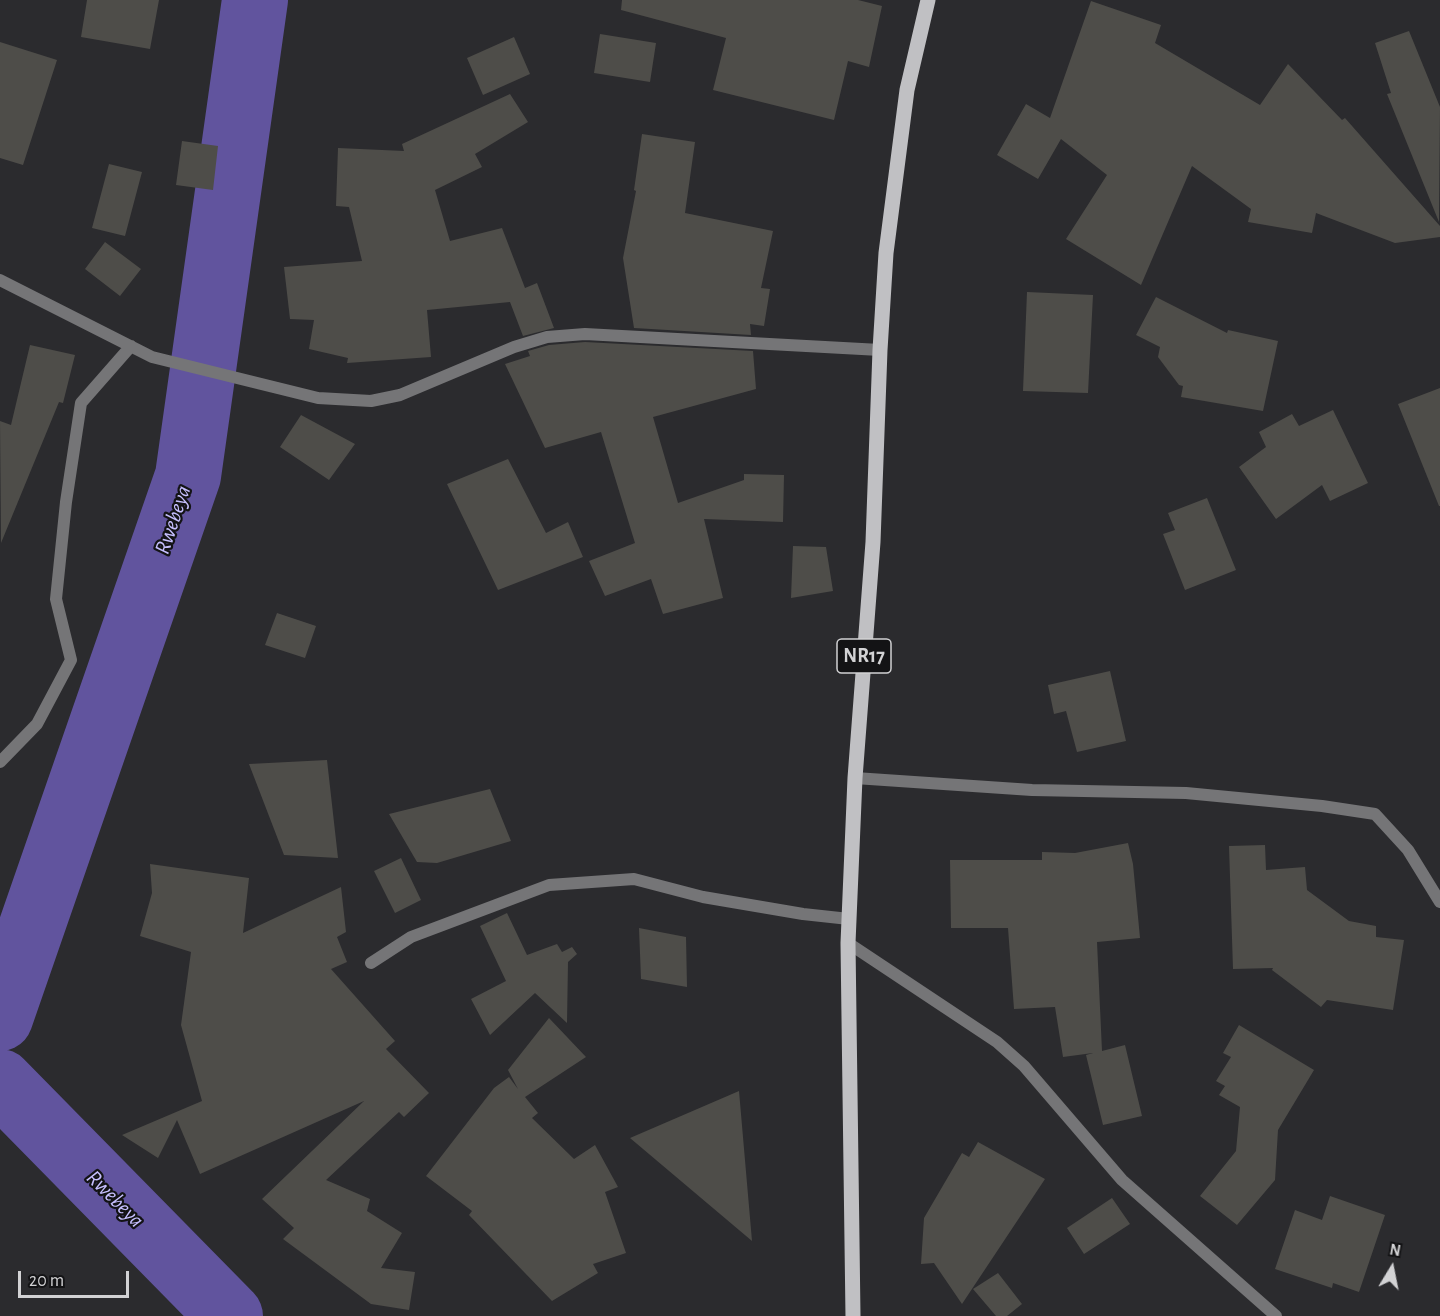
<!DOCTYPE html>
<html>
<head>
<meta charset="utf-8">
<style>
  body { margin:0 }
  #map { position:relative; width:1440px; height:1316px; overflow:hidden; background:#2b2b2e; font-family:"Alegreya Sans",sans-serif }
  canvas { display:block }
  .north { position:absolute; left:1362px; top:1238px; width:60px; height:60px; -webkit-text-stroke:4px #131315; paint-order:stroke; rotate:10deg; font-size:16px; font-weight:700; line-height:24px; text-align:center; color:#d2d2d4 }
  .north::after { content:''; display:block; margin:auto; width:21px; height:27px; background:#d2d2d4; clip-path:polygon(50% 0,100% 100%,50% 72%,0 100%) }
  .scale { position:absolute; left:18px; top:1271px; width:111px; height:27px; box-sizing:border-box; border:3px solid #d2d2d4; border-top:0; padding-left:8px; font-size:18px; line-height:21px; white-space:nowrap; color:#d2d2d4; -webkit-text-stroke:4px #131315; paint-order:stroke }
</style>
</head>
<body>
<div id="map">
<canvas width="1440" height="1316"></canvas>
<div class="north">N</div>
<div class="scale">20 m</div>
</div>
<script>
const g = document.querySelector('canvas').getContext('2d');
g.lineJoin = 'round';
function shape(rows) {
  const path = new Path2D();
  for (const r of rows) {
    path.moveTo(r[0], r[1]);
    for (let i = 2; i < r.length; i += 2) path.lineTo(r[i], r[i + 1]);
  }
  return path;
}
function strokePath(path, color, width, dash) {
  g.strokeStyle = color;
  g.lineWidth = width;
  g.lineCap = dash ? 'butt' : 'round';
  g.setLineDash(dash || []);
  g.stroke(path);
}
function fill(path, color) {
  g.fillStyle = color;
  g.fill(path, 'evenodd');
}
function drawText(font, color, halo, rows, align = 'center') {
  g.font = font + ' "Alegreya Sans",sans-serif';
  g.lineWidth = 4.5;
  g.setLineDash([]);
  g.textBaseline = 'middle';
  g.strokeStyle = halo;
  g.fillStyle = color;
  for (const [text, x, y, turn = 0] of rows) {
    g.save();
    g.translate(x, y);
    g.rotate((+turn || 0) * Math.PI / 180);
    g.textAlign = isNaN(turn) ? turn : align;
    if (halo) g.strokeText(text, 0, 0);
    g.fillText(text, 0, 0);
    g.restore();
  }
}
strokePath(shape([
  [0,1018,188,476,255,0],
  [0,1082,230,1316]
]), '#61549e', 66);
fill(shape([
  [87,0,159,0,150,49,81,37],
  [622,0,858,0,882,6,869,67,848,61,834,120,713,90,726,38,621,10],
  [1091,1,1161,25,1155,43,1260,105,1288,64,1342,120,1345,118,1440,226,1440,237,1395,243,1316,213,1312,233,1248,222,1251,209,1192,166,1141,285,1066,239,1107,175,1061,139,1038,179,997,155,1026,104,1050,118],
  [1409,31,1440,107,1439,222,1387,94,1391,93,1375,43],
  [600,34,656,43,650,82,594,73],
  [514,37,530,74,483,95,467,58],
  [0,42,57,60,23,165,0,158],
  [510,94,528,122,475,154,482,167,435,190,450,241,502,228,525,288,537,283,554,328,523,336,510,302,427,310,431,357,347,363,348,358,309,349,314,320,290,319,284,267,362,261,349,207,336,206,338,148,404,151,402,144],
  [642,134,695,142,685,213,773,231,761,288,770,289,764,326,750,324,751,335,634,328,623,258,636,191,634,190],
  [182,141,218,146,213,190,176,185],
  [109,164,142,172,125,236,92,228],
  [105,242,141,269,120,296,85,269],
  [1027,292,1093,295,1088,393,1023,391],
  [1156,297,1227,333,1228,330,1278,341,1263,411,1181,397,1183,386,1179,385,1158,357,1160,347,1136,335],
  [585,342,753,351,756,389,653,417,678,503,744,480,744,474,784,475,783,522,704,519,723,598,663,614,651,579,605,596,589,561,635,543,601,432,545,448,505,364,530,356,528,351,549,345],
  [30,345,75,355,63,403,59,402,1,543,0,421,11,425],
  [1440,388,1440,506,1439,506,1398,404],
  [1333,410,1368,483,1330,501,1322,485,1276,519,1239,467,1266,447,1259,432,1292,414,1299,426],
  [301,415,355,444,329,480,280,447],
  [508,459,546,533,568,522,583,557,498,590,447,484],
  [1207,498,1236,570,1185,590,1163,534,1175,530,1168,513],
  [793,546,826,547,833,591,791,598],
  [277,613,316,626,305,658,265,645],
  [1110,671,1126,741,1077,752,1066,711,1054,714,1048,685],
  [327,760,338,858,284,855,249,764],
  [490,789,511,841,437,863,417,862,389,814],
  [1128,843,1133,864,1140,938,1097,942,1102,1051,1125,1045,1142,1116,1103,1125,1086,1055,1093,1053,1063,1057,1055,1007,1014,1009,1008,928,951,928,950,860,1042,860,1042,852,1075,853],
  [1265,845,1266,870,1305,867,1307,890,1349,921,1376,926,1376,937,1404,940,1393,1010,1327,1000,1321,1007,1272,970,1273,968,1233,969,1229,846],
  [401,858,421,900,395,913,374,871],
  [150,864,249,878,243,933,341,887,346,932,337,937,347,962,331,969,395,1041,386,1049,429,1093,404,1117,399,1112,326,1180,370,1199,367,1211,402,1233,381,1268,415,1272,409,1310,371,1304,283,1239,294,1228,262,1199,364,1101,200,1174,177,1120,158,1158,122,1135,202,1101,181,1025,191,952,140,936,152,893],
  [507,913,527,955,557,944,562,952,572,947,577,954,568,962,567,1023,535,993,490,1035,471,999,506,981,480,926],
  [639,928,686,937,687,987,641,979],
  [549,1018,586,1057,525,1097,538,1113,532,1118,574,1159,595,1145,618,1187,605,1192,626,1253,593,1264,598,1273,552,1301,469,1215,472,1211,426,1176,494,1088,509,1077,518,1089,508,1070],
  [1239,1025,1314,1070,1278,1130,1275,1180,1237,1225,1200,1196,1236,1151,1240,1107,1219,1095,1225,1086,1216,1081,1231,1057,1223,1053],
  [739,1091,752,1241,630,1138],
  [978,1142,1045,1179,962,1304,934,1263,921,1264,924,1218,962,1153,969,1157],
  [1330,1196,1385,1215,1359,1292,1333,1283,1332,1288,1275,1269,1295,1210,1322,1220],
  [1112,1198,1130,1224,1084,1254,1067,1228],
  [998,1273,1022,1304,1007,1316,996,1316,973,1289]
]), '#4e4d49');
strokePath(shape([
  [0,280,152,357,318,398,371,401,400,395,514,347,547,337,585,334,880,350],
  [0,762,37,724,71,660,56,599,66,502,81,403,131,346],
  [855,778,1032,790,1186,793,1322,806,1375,814,1408,850,1440,902],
  [848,943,997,1042,1024,1066,1122,1180,1276,1316],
  [371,963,411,937,549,885,634,879,703,897,803,914,849,919]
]), '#757577', 12);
strokePath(shape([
  [853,1316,848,943,855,778,873,542,880,350,886,253,907,90,928,0]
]), '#c0c0c3', 15);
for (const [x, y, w] of [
  [864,656,54]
]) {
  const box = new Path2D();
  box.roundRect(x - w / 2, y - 17, w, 34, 4.5);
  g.fillStyle = '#131315';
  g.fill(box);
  strokePath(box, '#d2d2d4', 1.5);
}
drawText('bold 20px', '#d2d2d4', null, [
  ["NR17",864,656]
]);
drawText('italic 22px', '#c6bffe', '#131315', [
  ["Rwebeya",173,520,-71],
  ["Rwebeya",115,1199,45]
]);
</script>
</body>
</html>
